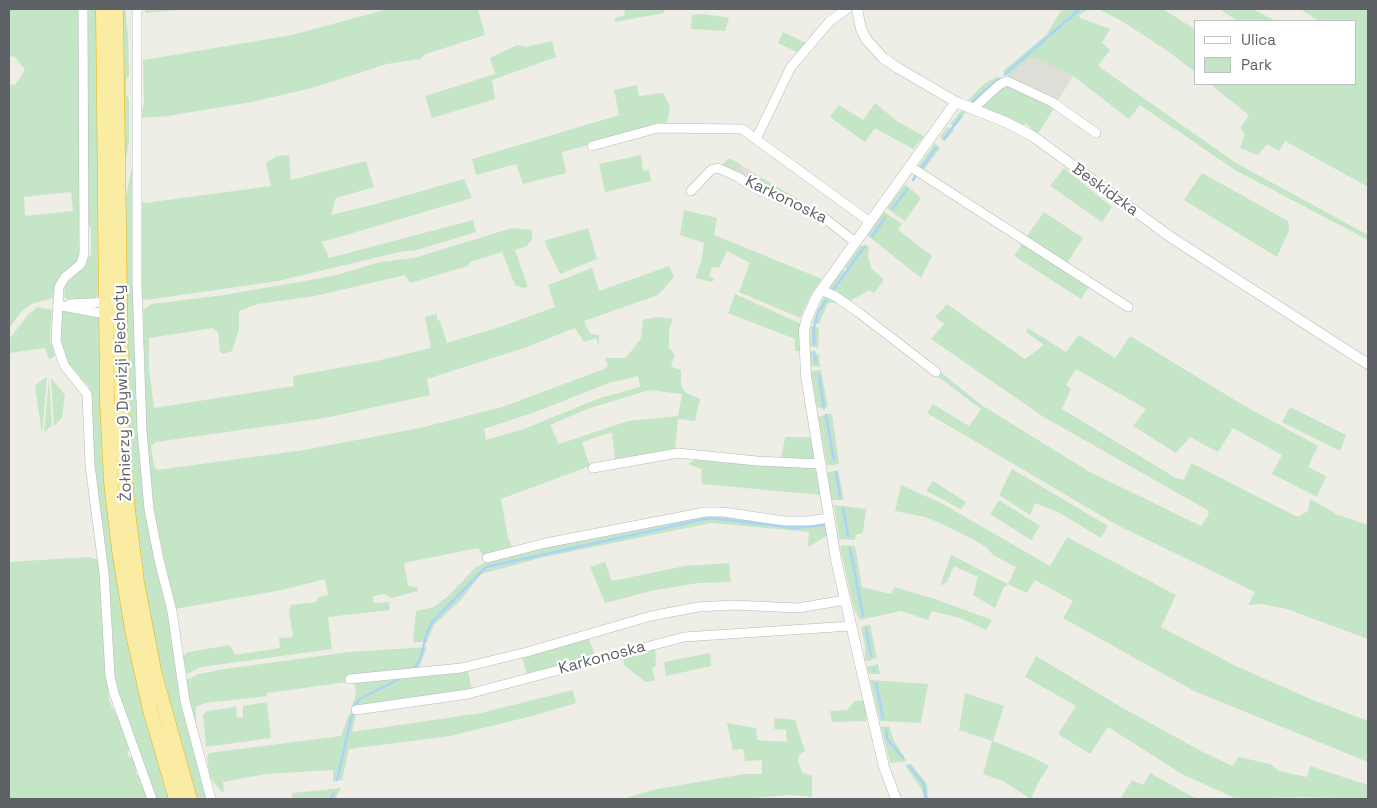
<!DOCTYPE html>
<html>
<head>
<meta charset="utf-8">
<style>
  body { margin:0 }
  #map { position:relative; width:1377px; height:808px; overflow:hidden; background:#efeee6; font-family:"Space Grotesk",sans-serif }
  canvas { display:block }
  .frame { position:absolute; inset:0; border:10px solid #5e6166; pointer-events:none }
  .legend { position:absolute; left:1194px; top:20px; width:162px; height:65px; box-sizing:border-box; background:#fff; border:1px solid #bfc0c2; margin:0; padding:6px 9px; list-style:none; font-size:15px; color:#5e6166 }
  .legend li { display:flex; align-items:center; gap:10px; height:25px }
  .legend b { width:25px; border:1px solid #bfc0c2 }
</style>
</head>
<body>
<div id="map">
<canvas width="1377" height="808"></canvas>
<div class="frame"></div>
<ul class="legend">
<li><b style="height:6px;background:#fff"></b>Ulica</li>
<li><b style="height:14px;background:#c4e5c6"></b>Park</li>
</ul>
</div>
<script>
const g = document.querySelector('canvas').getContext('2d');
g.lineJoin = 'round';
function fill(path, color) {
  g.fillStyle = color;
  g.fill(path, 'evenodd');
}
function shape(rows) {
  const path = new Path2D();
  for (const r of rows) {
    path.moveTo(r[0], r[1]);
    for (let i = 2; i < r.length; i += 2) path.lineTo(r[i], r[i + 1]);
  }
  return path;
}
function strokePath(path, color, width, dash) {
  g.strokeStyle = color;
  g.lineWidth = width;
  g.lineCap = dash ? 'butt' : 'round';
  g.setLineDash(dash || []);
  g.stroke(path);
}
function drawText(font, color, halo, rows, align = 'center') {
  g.font = font + ' "Space Grotesk",sans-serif';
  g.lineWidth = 4.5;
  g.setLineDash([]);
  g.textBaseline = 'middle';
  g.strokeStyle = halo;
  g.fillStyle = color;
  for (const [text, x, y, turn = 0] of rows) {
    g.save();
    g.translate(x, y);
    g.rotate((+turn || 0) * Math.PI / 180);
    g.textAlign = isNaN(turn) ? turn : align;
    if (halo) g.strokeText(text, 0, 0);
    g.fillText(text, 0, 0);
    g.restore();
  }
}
fill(shape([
  [1029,58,1041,60,1073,76,1057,102,1008,77],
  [743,166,762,178,758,187,732,171]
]), '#deddd8');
fill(shape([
  [9,9,80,9,81,255,78,263,57,281,53,298,31,304,21,312,9,329,9,84,15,85,25,70,15,57,9,56],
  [71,192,73,211,25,216,24,197],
  [85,9,97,9,101,290,95,299,69,300,64,297,65,285,81,269,91,254,91,227,87,227],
  [121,9,125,9,128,37,129,75,126,80,126,94,129,99,129,142,123,173],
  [145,9,189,9,145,13],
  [388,9,478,9,485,35,426,54,420,59,387,64,312,88,251,102,168,116,141,118,144,103,143,60,292,35],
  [624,9,664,9,664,13,615,22,615,18,625,15],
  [1059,9,1089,9,1079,15,1080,18,1110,29,1102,43,1110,50,1098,66,1236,163,1368,235,1368,240,1235,170,1140,105,1129,119,1073,76,1041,60,1029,58,1008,77,1003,71,1046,35,1061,11],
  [1098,9,1163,9,1196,30,1196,73,1169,52,1120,20],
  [1220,9,1253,9,1276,21,1237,21],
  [1300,9,1368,9,1368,187,1285,141,1279,151,1267,144,1258,155,1240,148,1245,134,1240,128,1249,115,1210,84,1356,84,1356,21,1319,21],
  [704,14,729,18,725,31,691,29,692,15],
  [783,32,806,43,799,53,778,43],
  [552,41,556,57,492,80,495,99,432,118,425,96,495,74,490,58,517,45,526,47],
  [998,76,1001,80,974,103,968,100,984,84],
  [1009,84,1055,107,1037,135,1026,123,1024,125,982,109,983,104,1003,86],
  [637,85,639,96,663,93,670,107,667,124,562,152,566,173,523,184,516,164,476,175,472,159,619,115,614,90],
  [875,103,898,122,924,136,913,149,875,128,865,142,830,117,839,105,863,120],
  [961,111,966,112,956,126,950,124],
  [947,127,954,130,944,142,940,137],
  [935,143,940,148,923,171,918,167],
  [289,155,291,180,366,161,374,187,336,198,331,215,376,204,464,179,472,198,322,242,329,258,473,220,476,232,417,250,399,252,278,281,146,300,142,298,141,201,145,203,271,186,266,163,277,156],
  [641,155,643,171,649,170,651,181,605,192,599,164],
  [134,156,142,457,148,525,208,799,195,799,176,739,143,591,127,441,124,208],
  [729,158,743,166,732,171,721,166],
  [1064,168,1112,207,1102,222,1050,186],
  [1202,173,1288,221,1289,230,1277,257,1184,200],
  [762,178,796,198,805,205,758,187],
  [905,184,921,198,905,221,887,208],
  [684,210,717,218,714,235,822,279,811,294,800,318,739,292,750,263,727,251,719,268,712,267,709,276,714,279,712,282,695,278,701,263,704,243,680,235],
  [884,212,902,224,898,230,932,256,921,278,867,235],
  [1044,212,1083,238,1066,265,1026,237],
  [512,228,532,230,532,239,527,246,515,250,528,287,523,288,515,285,502,252,470,262,468,266,410,283,405,275,315,296,258,304,239,311,239,329,232,351,223,354,220,352,218,332,213,328,149,338,149,367,154,408,294,386,293,376,372,362,431,348,425,317,437,314,437,320,440,321,447,343,503,326,555,307,548,285,592,268,599,291,669,266,674,277,658,295,584,321,590,334,599,335,599,345,596,338,584,342,575,328,524,348,427,379,430,395,325,418,156,442,151,446,154,466,157,470,304,450,420,428,502,407,604,369,608,366,605,358,626,358,641,338,643,320,655,317,673,319,669,330,669,348,675,354,671,367,681,370,681,386,686,393,700,399,695,421,678,419,675,449,615,459,612,432,582,442,590,466,501,499,508,538,512,547,483,556,478,548,404,563,408,586,417,587,418,591,392,598,384,594,373,596,373,603,389,602,390,610,328,617,332,649,201,667,187,674,183,656,188,652,230,645,235,655,280,648,279,638,292,637,293,635,289,612,291,605,316,602,319,597,328,595,325,579,282,590,175,609,154,511,147,454,143,310,151,304,224,295,333,276,380,262,414,258],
  [638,376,640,387,600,398,524,429,486,440,484,429,535,412,609,383],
  [649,390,682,394,678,416,628,421,559,444,550,425,590,408],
  [588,228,597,259,560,274,544,241],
  [1023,242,1090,285,1081,299,1014,256],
  [860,246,869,246,868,255,871,268,884,280,874,293,870,290,848,302,828,290,842,270,849,271,845,267],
  [735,294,801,324,800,351,795,351,795,339,728,313],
  [825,294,838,300,835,303,828,303,819,324,812,323],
  [947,304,1025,359,1044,345,1026,332,1028,328,1066,352,1079,335,1115,358,1130,336,1243,405,1318,446,1308,467,1326,476,1317,497,1272,474,1282,455,1233,428,1218,452,1190,437,1176,453,1133,426,1146,409,1076,369,1066,385,1071,389,1062,409,1176,478,1184,480,1191,463,1298,517,1308,511,1310,499,1338,515,1368,525,1368,639,1287,609,1260,604,1248,605,1255,592,1117,525,927,413,933,404,969,426,981,409,937,376,939,371,983,406,1088,471,1201,526,1208,516,1209,511,1042,416,931,339,944,324,935,317],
  [38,307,52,310,50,341,54,351,54,357,49,359,45,348,9,353,9,339,28,315],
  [65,311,94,315,99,318,138,686,170,799,155,799,116,689,94,457,92,401,89,387,69,365,59,341,61,314],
  [811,326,819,328,818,348,810,346],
  [810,351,819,355,820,367,811,366],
  [821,370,828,407,822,408,817,407,811,371],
  [47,377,42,435,35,385],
  [49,378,52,425,45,432,44,432],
  [51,378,65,395,62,418,54,426],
  [1290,407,1346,435,1340,451,1282,422],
  [828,414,832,414,839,464,832,465,827,465,818,417],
  [785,437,810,437,815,458,813,462,781,460],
  [702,456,816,467,821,495,702,484,701,469,688,464],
  [1012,469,1108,526,1101,538,1058,512,1035,503,1030,515,999,495],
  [838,470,844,500,832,500,827,473],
  [933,481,966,502,961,509,926,491],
  [901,485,941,503,1050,566,1067,537,1176,595,1161,627,1238,667,1313,700,1368,721,1368,762,1194,691,1063,618,1073,601,1035,580,1027,593,1008,584,1004,587,995,608,973,595,978,577,954,566,947,582,940,586,951,555,1008,584,1016,567,993,555,986,547,972,539,942,524,925,517,895,511],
  [999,500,1040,526,1031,540,990,514],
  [834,505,866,509,863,533,856,535,855,540,839,539],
  [710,514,826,522,828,535,808,547,809,532,711,523,544,557,481,574,461,600,434,625,427,642,413,642,416,611,434,607,449,595,475,568,490,560,527,549],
  [842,545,855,546,862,587,891,594,894,587,935,599,992,620,986,630,960,618,932,611,928,620,901,611,860,620,854,609,840,547],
  [88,557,100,560,109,701,121,724,130,750,127,752,129,757,132,757,136,767,136,775,139,775,148,799,9,799,9,562],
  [605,562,612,581,685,566,729,563,731,582,699,583,655,590,605,603,590,567],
  [870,624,877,658,868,661,865,660,865,645,861,627],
  [588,637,596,657,527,675,522,657],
  [427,647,419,668,347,677,347,682,267,693,267,696,206,703,196,707,196,722,201,749,188,704,186,680,199,674,225,669,349,652],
  [655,648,656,665,652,669,655,680,646,682,624,665,623,657],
  [710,653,711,666,666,676,664,662],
  [1036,656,1121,707,1201,751,1232,766,1239,757,1270,764,1279,771,1307,777,1310,766,1368,785,1368,799,1302,797,1237,799,1182,774,1108,727,1090,754,1058,734,1076,706,1025,677],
  [878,664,880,674,869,674,867,667],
  [468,670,472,690,351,708,356,694,355,682],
  [870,680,928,684,921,723,880,721],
  [573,690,576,703,532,716,450,736,349,749,342,780,333,781,333,770,266,774,223,782,224,791,222,792,211,779,209,771,207,757,209,753,341,736,349,714,356,714,352,732,481,713],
  [965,693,1004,706,993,741,1032,757,1049,766,1038,783,1031,799,1003,781,983,774,992,741,959,730],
  [864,700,867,721,832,722,830,711,847,710,855,701],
  [267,702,271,738,206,747,203,714,208,711,236,707,237,718,243,718,243,706],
  [775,718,795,720,805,751,799,755,798,762,803,773,812,776,812,797,791,795,737,799,622,799,657,789,745,774,762,774,762,760,745,761,743,749,733,750,727,723,756,728,757,740,787,742,786,730,774,729],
  [889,726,894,741,907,761,890,763,881,727],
  [911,764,927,784,928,799,924,799,922,790,905,765],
  [1150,773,1193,797,1199,799,1120,799,1132,780,1143,785],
  [341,788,335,799,292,799,292,793]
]), '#c4e5c6');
strokePath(shape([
  [1005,74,1080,9],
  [973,101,999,79],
  [944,139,961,116],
  [922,167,936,148],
  [913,180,916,175],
  [893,208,907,189],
  [872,236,885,218],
  [833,290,865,246],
  [814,344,814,328,818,312,827,299],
  [814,352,816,363],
  [819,375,824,408],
  [826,415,834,460],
  [836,472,840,496],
  [843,508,848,536],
  [850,548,863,616],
  [866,628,871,656],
  [414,669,420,660,427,632,433,621,486,567,710,518,795,528,824,525],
  [874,669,874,671],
  [876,683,883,718],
  [886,730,887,739,903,758],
  [909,766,924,784,926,799],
  [337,780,354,706,360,699,401,678],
  [330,799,334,793]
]), '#aad3fb', 2.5);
const minor = shape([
  [83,9,84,254,81,264,65,277,59,287,56,341,64,365,87,394,90,465,104,573,110,676,114,693,152,799],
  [137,9,137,285,142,431,149,509,159,560,172,611,185,701,211,799],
  [973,109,999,85,1007,81,1052,102,1096,133],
  [756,139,791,67,830,21,847,9],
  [592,146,658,128,742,129,870,222],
  [911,167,1128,307],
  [691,191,711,170,718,168,738,177,754,188,823,217,855,242],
  [821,290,835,296,858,312,936,372],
  [70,304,110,302],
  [57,305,99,313,110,309],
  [593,468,678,453,757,461,820,464],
  [487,558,546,543,705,512,723,512,784,521,809,521,829,518],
  [350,679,461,668,527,652,651,616,698,607,733,605,798,608,845,600],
  [356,710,468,694,684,637,851,626]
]);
const tertiary = shape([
  [857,9,861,29,866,39,883,58,898,68,956,102,1008,123,1034,137,1172,238,1368,364],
  [896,799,884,767,836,560,806,376,804,330,807,318,817,296,956,102]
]);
const trunk = shape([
  [103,9,107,402,111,482,119,550,132,630,150,710,176,799],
  [116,9,122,441,128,511,137,582,155,675,190,799]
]);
strokePath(minor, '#b6b8bc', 10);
strokePath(tertiary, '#b6b8bc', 11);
strokePath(trunk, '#eab20b', 15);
strokePath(minor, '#fff', 9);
strokePath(tertiary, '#fff', 10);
strokePath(trunk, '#faeca2', 14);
drawText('16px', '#5e6166', '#fff', [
  ["Beskidzka",1105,190,36],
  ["Karkonoska",786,200,26],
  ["Żołnierzy 9 Dywizji Piechoty",123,393,-92],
  ["Karkonoska",602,658,-15]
]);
</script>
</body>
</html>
